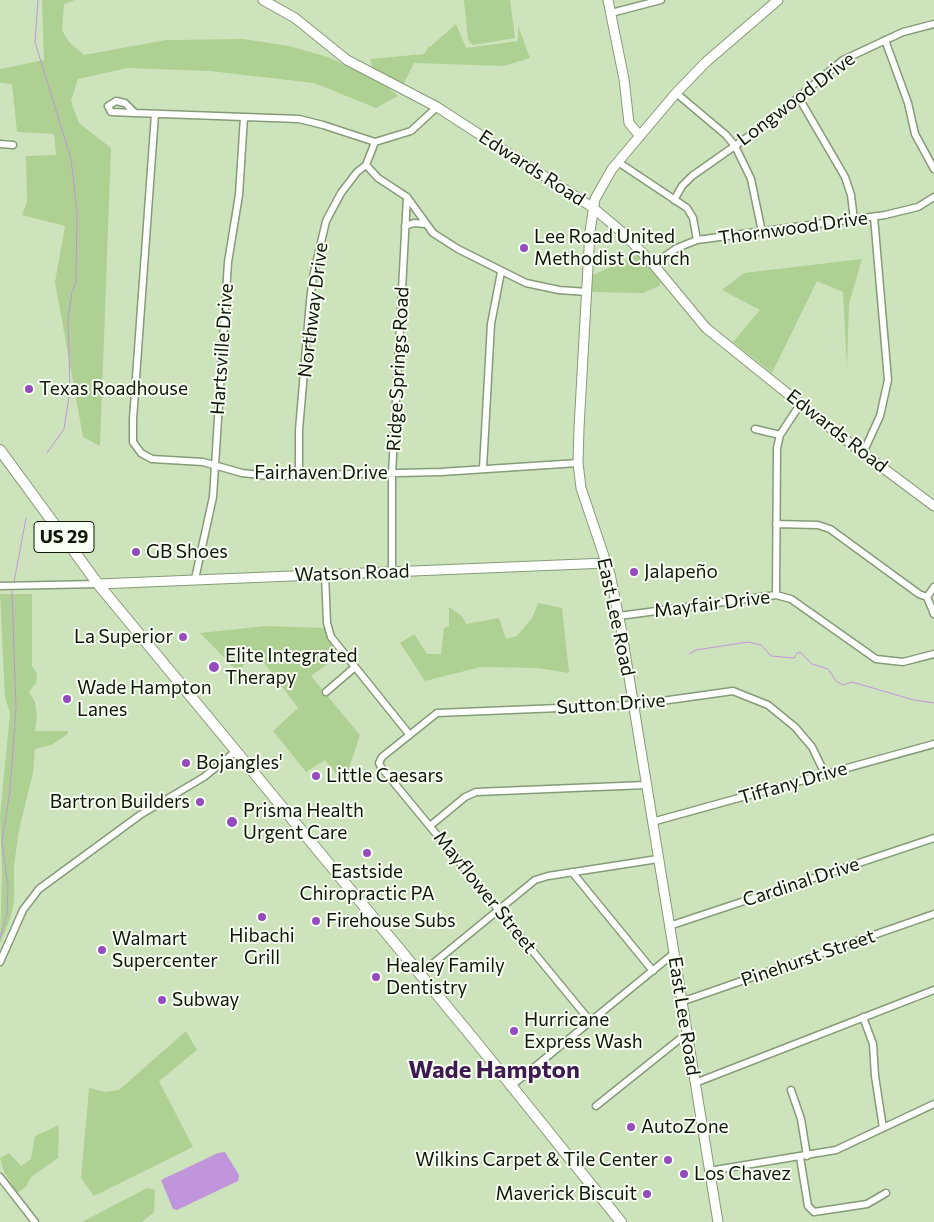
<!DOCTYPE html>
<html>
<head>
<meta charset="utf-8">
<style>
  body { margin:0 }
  canvas { display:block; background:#cde3bc }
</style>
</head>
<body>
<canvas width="934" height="1222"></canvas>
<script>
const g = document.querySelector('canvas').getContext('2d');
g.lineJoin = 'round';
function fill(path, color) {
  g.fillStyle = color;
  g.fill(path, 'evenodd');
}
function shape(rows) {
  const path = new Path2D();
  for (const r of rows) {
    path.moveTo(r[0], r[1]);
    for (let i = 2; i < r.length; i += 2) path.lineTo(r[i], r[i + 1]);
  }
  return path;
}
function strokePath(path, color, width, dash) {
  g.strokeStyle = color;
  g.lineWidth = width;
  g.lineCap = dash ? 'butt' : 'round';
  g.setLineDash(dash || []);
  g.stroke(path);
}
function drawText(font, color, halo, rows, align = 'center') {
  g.font = font + ' Commissioner,sans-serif';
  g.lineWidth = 4;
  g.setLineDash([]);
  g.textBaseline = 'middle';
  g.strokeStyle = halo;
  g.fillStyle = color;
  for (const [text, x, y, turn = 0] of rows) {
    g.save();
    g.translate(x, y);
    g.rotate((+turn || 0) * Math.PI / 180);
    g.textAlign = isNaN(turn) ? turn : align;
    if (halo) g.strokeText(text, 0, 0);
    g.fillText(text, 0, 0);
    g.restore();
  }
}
fill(shape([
  [42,0,75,0,64,4,62,30,69,42,84,55,166,40,243,39,289,46,328,57,382,83,398,96,376,108,314,83,210,71,127,68,78,79,71,101,79,123,111,148,100,446,83,437,55,282,65,226,22,215,27,202,26,156,56,155,54,134,17,132,12,84,0,83,0,69,44,60],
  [464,0,510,0,515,38,473,45,468,40],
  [456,24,466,48,518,41,518,26,530,58,504,66,414,63,403,85,373,68,370,59,424,54,429,46,430,47],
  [639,254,661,282,659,286,643,293,591,292,593,275],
  [862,259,849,304,847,369,843,292,817,281,772,373,733,342,760,310,722,290,744,273],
  [0,594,32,594,32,666,37,673,36,683,29,692,35,702,37,716,35,731,68,731,67,735,51,745,35,749,33,773,19,830,14,866,14,902,10,919,0,944,2,874,0,816,10,713,5,698],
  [538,603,562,608,569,673,538,668,481,667,425,681,400,643,414,634,427,654,441,654,444,628,449,626,449,607,462,616,466,624,499,618,506,639,517,636,532,618],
  [266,626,325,628,340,655,311,676,360,735,344,783,325,760,306,772,273,731,298,708,255,651,238,672,200,633],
  [186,1031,197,1050,159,1081,193,1147,94,1196,81,1178,89,1088,106,1092,119,1090],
  [59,1125,58,1158,31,1177,26,1187,17,1193,4,1172,0,1158,9,1153,21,1166,31,1159,35,1136],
  [147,1188,155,1190,154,1212,142,1222,82,1222]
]), '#aed193');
fill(shape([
  [225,1152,239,1175,238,1181,177,1210,173,1209,161,1180,218,1153]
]), '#c195db');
strokePath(shape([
  [38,0,35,42,71,159,77,211,76,283,72,292,68,318,70,390,64,429,47,453],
  [14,582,26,518],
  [689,654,696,650,748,642,761,645,771,656,794,658,797,653,801,653,812,664,828,669,836,681,843,685,852,682,914,700,934,703],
  [0,938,7,914,8,886,2,842,10,790,16,708,12,591]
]), '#c195db', 1);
const street = shape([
  [611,13,661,0],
  [885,40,908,103,915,134,934,169],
  [676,93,726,135,735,146,751,179,762,232],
  [799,98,845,177,851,195,854,220],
  [116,101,125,103,135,113,111,112,108,106,116,101],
  [135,113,299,119,323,125,375,142],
  [155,114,133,419,133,442,141,453,152,459,203,462,242,473,269,476,441,472,578,463],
  [0,144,13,145],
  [618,162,687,208,693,218,697,240],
  [366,165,378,178,407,197,433,233,458,249,526,283,559,290,587,292],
  [674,200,682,186,692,176,769,122,843,60,903,32,934,24],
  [405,226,414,223,425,224],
  [653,264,677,248,697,240,885,215,918,207,934,197],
  [755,429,780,435],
  [863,453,880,416,888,380,874,217],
  [483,468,491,324,501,272],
  [299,476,299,430,310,301,313,277,326,221,341,193,357,172,366,165,375,142,411,131,437,107],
  [776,524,818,525,830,529,919,594,927,597],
  [392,571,392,474,407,197],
  [325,574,327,623,331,637,409,734],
  [195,579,213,497,228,262,239,195,244,117],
  [0,586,98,584],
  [934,587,927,597,934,614],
  [776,595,777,448,780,435,801,403],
  [619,616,776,595,791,599,876,659,903,662,934,654],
  [326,692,355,667],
  [652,822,934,744],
  [430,826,465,797,476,792,646,785],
  [572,872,653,971],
  [669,926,934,838],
  [0,962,23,910,39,889,140,815,204,777,236,751],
  [419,975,535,880,548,876,658,859],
  [681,1002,934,914],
  [863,1017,873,1044,875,1076,883,1128],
  [591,1022,381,767,379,763,382,757,437,713,633,705,733,691,768,705,795,727,812,747,825,774],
  [695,1083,934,990],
  [510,1087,673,954],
  [791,1090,801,1119,807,1156],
  [596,1106,686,1034],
  [800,1157,808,1206,814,1212,867,1204,886,1193],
  [709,1171,836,1150,934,1104],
  [0,1177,35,1222]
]);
const secondary = shape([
  [263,0,295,18,347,60,437,107,592,207,623,233,653,264,706,328,839,435,934,506],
  [608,0,624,79,629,123,640,136],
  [98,584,607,563],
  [718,1222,621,628,610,574,581,488,578,463,579,428,590,231,595,199,612,169,676,93,706,62,778,0]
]);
const primary = shape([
  [0,450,98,584,477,1043,621,1222]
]);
strokePath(street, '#869b77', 9);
strokePath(secondary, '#869b77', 11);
strokePath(primary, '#869b77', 12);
strokePath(street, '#fff', 6);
strokePath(secondary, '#fff', 9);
strokePath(primary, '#fff', 10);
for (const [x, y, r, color] of [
  [524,248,5,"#954bbd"],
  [29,389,5,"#954bbd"],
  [136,552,5,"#954bbd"],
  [634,572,5,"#954bbd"],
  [183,637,5,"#954bbd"],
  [214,667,6,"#954bbd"],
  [67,699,5,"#954bbd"],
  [186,763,5,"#954bbd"],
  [316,776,5,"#954bbd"],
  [200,802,5,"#954bbd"],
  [232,822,6,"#954bbd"],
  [367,853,5,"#954bbd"],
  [262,917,5,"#954bbd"],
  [316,921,5,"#954bbd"],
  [102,950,5,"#954bbd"],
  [376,977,5,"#954bbd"],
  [162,1000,5,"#954bbd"],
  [514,1031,5,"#954bbd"],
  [631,1127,5,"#954bbd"],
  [668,1160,5,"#954bbd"],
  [684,1174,5,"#954bbd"],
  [647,1194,5,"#954bbd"]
]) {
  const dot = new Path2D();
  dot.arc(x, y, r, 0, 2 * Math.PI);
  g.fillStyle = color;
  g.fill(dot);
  strokePath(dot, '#f7fef2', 2);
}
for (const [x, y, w] of [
  [64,537,60]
]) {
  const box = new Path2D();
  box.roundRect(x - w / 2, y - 15.5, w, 31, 4);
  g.fillStyle = '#f7fef2';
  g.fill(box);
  strokePath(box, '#101709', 1);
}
drawText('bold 18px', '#101709', null, [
  ["US 29",64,537]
]);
drawText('19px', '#101709', '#f7fef2', [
  ["Longwood Drive",796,99,-37],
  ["Edwards Road",532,168,33],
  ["Thornwood Drive",793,228,-8],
  ["Northway Drive",313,310,-83],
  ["Hartsville Drive",222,349,-86],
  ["Ridge Springs Road",398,369,-87],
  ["Edwards Road",837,431,38],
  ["Fairhaven Drive",321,473],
  ["Watson Road",352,573,-2],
  ["Mayfair Drive",712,604,-7],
  ["East Lee Road",616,617,78],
  ["Sutton Drive",611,704,-4],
  ["Tiffany Drive",793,783,-16],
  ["Cardinal Drive",801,882,-18],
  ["Mayflower Street",485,892,51],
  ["Pinehurst Street",808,958,-19],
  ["East Lee Road",684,1016,81]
]);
drawText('19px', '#101709', '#f7fef2', [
  ["Lee Road United",534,237],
  ["Methodist Church",534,259],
  ["Texas Roadhouse",39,389],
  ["GB Shoes",146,552],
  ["Jalapeño",644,572],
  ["La Superior",173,637,"right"],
  ["Elite Integrated",225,656],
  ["Therapy",225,678],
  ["Wade Hampton",77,688],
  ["Lanes",77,710],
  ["Bojangles'",196,763],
  ["Little Caesars",326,776],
  ["Bartron Builders",190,802,"right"],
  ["Prisma Health",243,811],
  ["Urgent Care",243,833],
  ["Eastside",367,872,"center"],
  ["Chiropractic PA",367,894,"center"],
  ["Firehouse Subs",326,921],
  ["Hibachi",262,936,"center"],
  ["Grill",262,958,"center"],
  ["Walmart",112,939],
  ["Supercenter",112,961],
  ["Healey Family",386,966],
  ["Dentistry",386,988],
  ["Subway",172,1000],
  ["Hurricane",524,1020],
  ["Express Wash",524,1042],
  ["AutoZone",641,1127],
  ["Wilkins Carpet & Tile Center",658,1160,"right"],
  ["Los Chavez",694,1174],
  ["Maverick Biscuit",637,1194,"right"]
], 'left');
drawText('bold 24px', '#3e1a51', '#f7fef2', [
  ["Wade Hampton",494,1070]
]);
</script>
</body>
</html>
